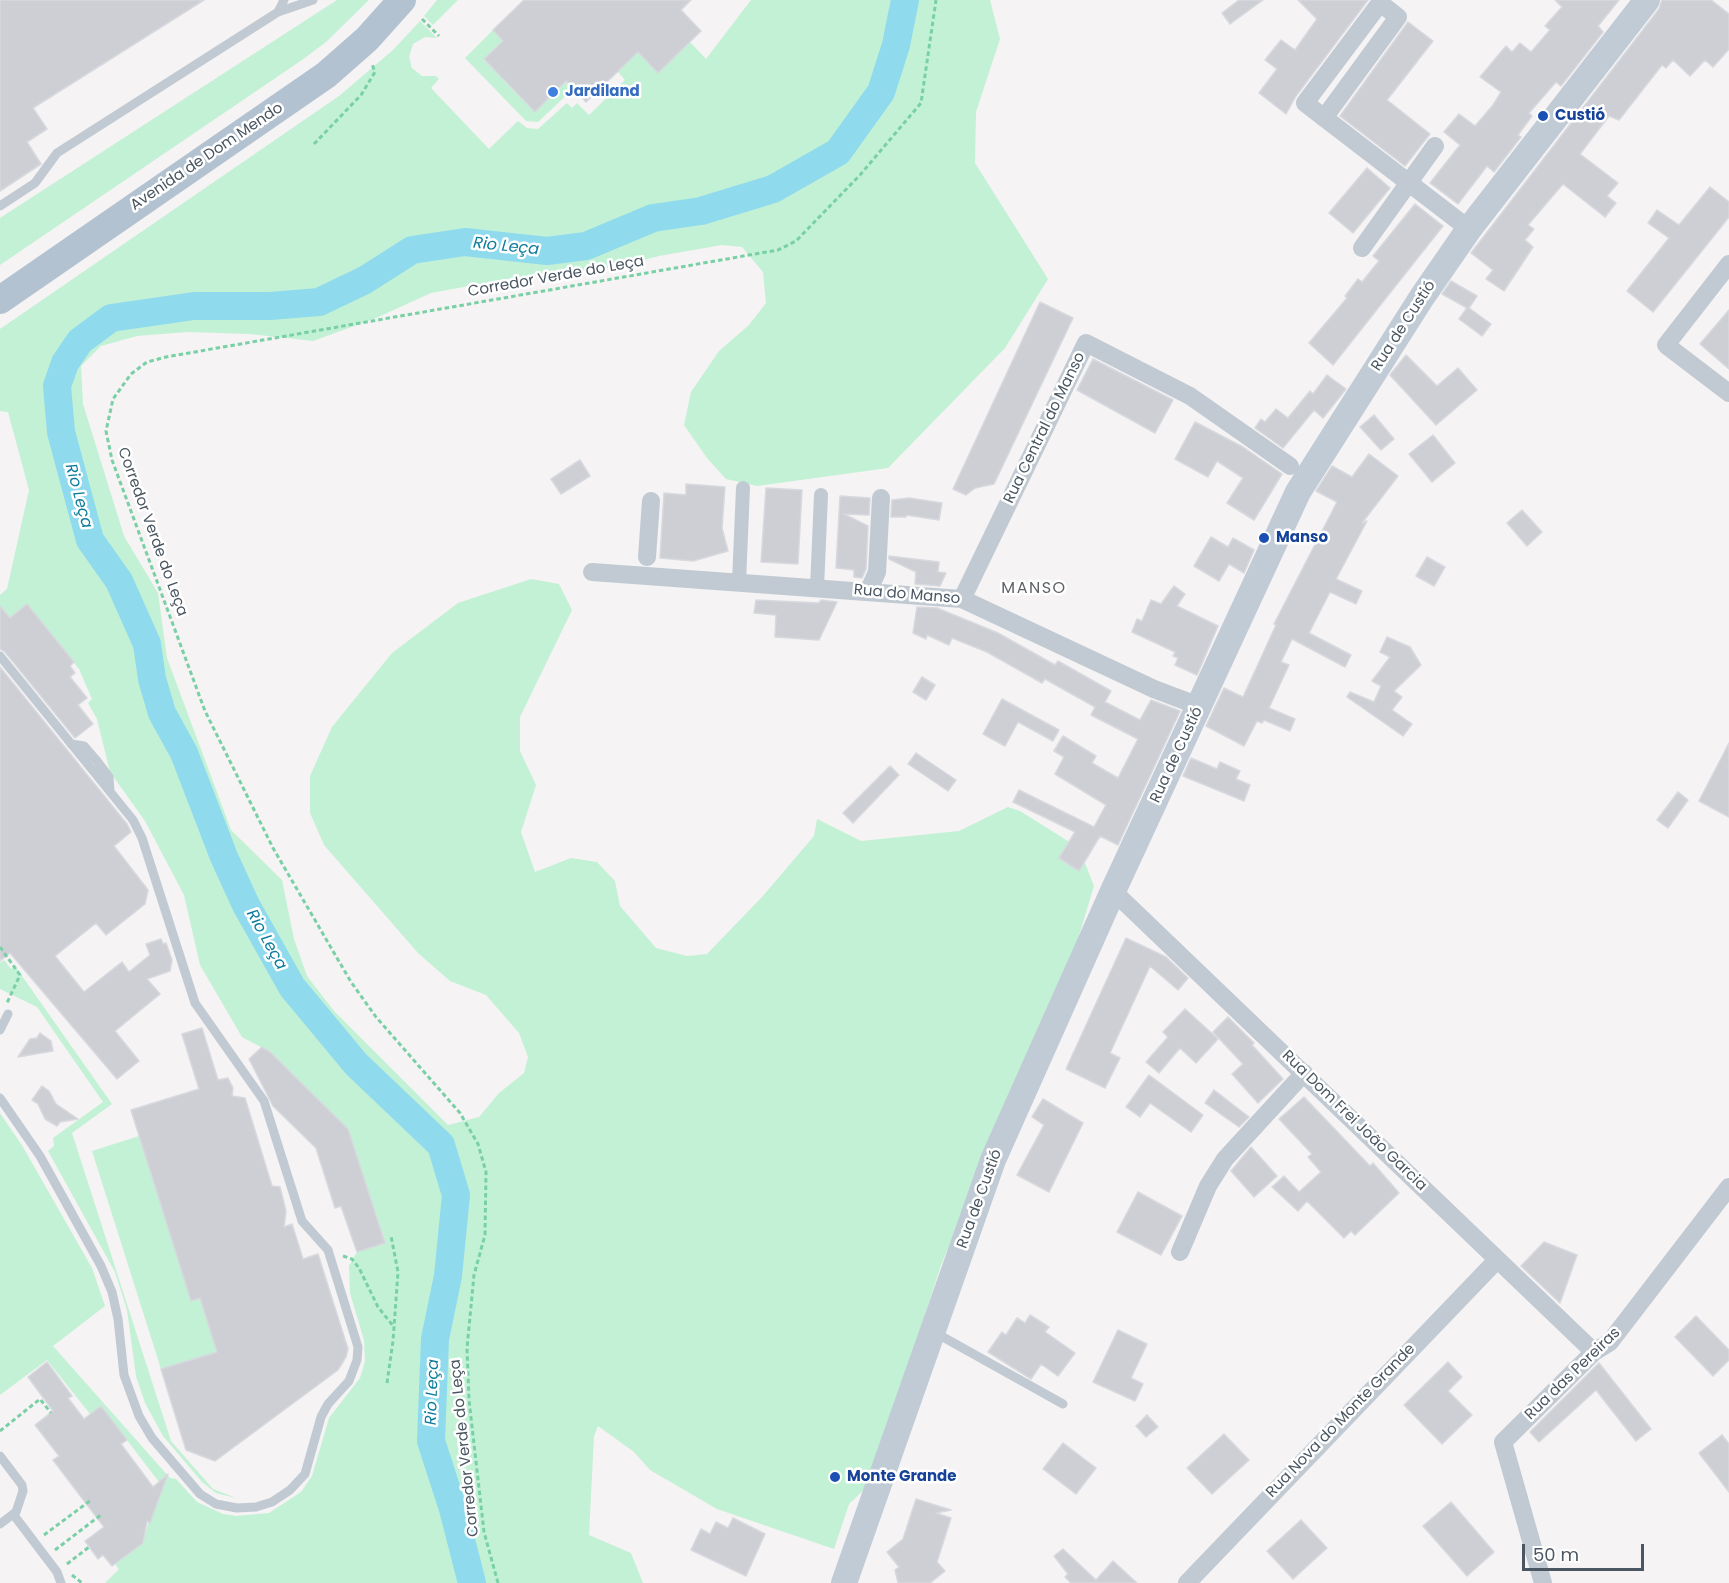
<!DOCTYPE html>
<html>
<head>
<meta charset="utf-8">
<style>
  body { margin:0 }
  #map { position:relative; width:1729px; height:1583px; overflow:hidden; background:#f5f3f3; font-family:Poppins,sans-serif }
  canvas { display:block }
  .scale { position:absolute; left:1522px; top:1544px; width:122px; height:27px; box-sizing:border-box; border:3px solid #4a5661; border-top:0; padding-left:8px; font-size:18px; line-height:21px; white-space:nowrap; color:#4a5661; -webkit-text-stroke:4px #fff; paint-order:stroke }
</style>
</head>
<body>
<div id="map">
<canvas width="1729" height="1583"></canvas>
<div class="scale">50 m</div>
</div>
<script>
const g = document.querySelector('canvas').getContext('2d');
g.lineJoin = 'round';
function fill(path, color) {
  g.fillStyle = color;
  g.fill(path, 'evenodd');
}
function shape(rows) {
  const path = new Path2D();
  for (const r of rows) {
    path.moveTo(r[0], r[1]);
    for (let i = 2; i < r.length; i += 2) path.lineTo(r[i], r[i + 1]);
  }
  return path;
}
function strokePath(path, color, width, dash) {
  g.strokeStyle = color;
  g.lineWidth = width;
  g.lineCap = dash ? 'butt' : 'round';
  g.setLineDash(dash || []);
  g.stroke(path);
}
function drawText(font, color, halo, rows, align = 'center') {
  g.font = font + ' Poppins,sans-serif';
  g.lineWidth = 5;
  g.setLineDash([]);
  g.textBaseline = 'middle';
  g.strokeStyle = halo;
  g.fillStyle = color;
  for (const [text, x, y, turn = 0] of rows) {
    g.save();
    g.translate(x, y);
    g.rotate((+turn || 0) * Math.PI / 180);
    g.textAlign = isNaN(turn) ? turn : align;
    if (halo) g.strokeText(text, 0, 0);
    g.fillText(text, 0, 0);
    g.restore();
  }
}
fill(shape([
  [337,0,369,0,326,42,302,60,0,265,0,218],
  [437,0,458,0,433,25,424,16],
  [751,0,990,0,1000,39,976,112,975,163,1048,279,1005,348,888,468,757,486,726,479,707,458,684,425,691,392,719,351,749,325,766,303,763,272,742,247,722,245,659,256,607,269,513,278,431,293,376,318,313,341,250,334,187,332,137,336,101,346,81,366,83,404,124,536,158,593,167,658,231,830,282,880,294,939,307,976,334,1011,448,1125,479,1117,499,1093,524,1073,528,1057,519,1033,486,995,450,981,418,953,324,845,310,813,310,776,332,727,392,653,458,603,531,579,559,584,572,610,520,717,520,751,536,785,521,832,535,872,571,858,597,862,615,881,620,906,656,948,687,956,707,954,762,897,814,836,817,819,861,841,959,831,1008,807,1020,811,1079,848,1094,886,1078,939,941,1265,870,1484,849,1504,834,1549,717,1509,650,1470,634,1452,598,1426,594,1436,589,1535,631,1553,643,1583,105,1583,119,1569,115,1564,143,1543,159,1482,101,1406,90,1414,47,1360,0,1395,0,1113,23,1147,92,1268,105,1306,53,1346,170,1478,176,1479,197,1502,223,1514,236,1516,269,1513,301,1492,312,1476,329,1418,360,1378,365,1361,364,1340,350,1293,349,1266,357,1252,385,1242,348,1129,270,1052,242,1037,200,965,184,895,145,821,110,772,97,719,88,703,92,699,79,669,27,604,10,618,0,617,0,595,7,589,29,490,8,412,0,411,0,329,339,96,393,50,420,21,437,38,425,37,413,44,409,57,412,68,422,76,436,76,439,79,431,88,489,149,518,121,527,128,538,129,567,103,572,108,577,103,589,115,625,80,618,72,638,52,658,73,690,42,706,59],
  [493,30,503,41,484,60,535,112,566,82,573,89,538,122,526,121,465,58],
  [4,960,11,969,15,966,112,1104,72,1133,171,1441,213,1489,236,1498,216,1493,202,1482,163,1436,145,1403,136,1376,127,1310,115,1272,48,1151,54,1146,53,1138,103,1102,37,1007,0,989,0,963],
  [139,1136,191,1300,200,1298,217,1352,161,1369,92,1151]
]), '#c3f1d5');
strokePath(shape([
  [472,1583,453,1509,431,1441,435,1339,448,1276,456,1195,441,1145,356,1064,292,987,246,905,224,857,184,753,162,713,152,679,147,644,119,581,90,540,61,432,57,386,65,363,80,341,111,318,194,306,270,306,319,302,365,280,412,250,465,242,547,251,586,246,653,218,701,211,773,189,838,152,881,92,896,45,905,0]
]), '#90daee', 28);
const building = shape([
  [0,0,204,0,33,108,47,129,27,142,41,164,0,191,0,0],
  [524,0,691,0,681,10,701,31,658,73,638,52,586,102,566,81,535,112,484,59,503,41,493,30,524,0],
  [1239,0,1263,0,1230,24,1222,13,1239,0],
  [1298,0,1368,0,1296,96,1286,114,1259,93,1277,69,1265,60,1281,40,1295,50,1317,19,1298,0],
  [1555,0,1619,0,1598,26,1603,32,1561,86,1556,82,1529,113,1532,116,1518,135,1521,137,1494,172,1487,166,1458,204,1430,183,1460,145,1444,132,1459,114,1475,126,1493,105,1501,92,1480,77,1506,46,1512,52,1520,43,1531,52,1550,30,1545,26,1562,7,1555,0],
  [1662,0,1711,0,1729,14,1729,49,1713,67,1705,60,1690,76,1673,60,1666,68,1662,65,1619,120,1609,116,1580,154,1618,183,1607,196,1616,203,1605,217,1563,184,1528,225,1534,229,1525,240,1533,247,1504,291,1486,279,1493,270,1471,253,1659,9,1662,0],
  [1408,22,1433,41,1387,100,1430,134,1405,166,1340,116,1408,22],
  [1367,168,1390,188,1353,233,1329,213,1367,168],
  [1710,187,1729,202,1729,217,1653,312,1627,291,1669,238,1648,223,1657,210,1679,225,1710,187],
  [1415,204,1443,226,1333,365,1309,343,1347,298,1345,296,1358,279,1362,282,1379,261,1373,256,1415,204],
  [1451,281,1477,296,1469,308,1491,324,1482,336,1459,319,1467,308,1442,294,1451,281],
  [1040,302,1073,318,994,484,975,488,966,495,953,489,1040,302],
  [1729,310,1729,369,1700,344,1729,310],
  [1406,355,1437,386,1458,368,1477,390,1436,425,1390,375,1406,355],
  [1093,359,1173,400,1155,433,1077,390,1093,359],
  [1327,375,1346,389,1323,418,1314,410,1283,448,1255,428,1261,419,1265,422,1276,409,1288,418,1310,391,1313,394,1327,375],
  [1374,415,1394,439,1381,450,1360,427,1374,415],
  [1195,422,1243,447,1282,474,1254,520,1227,503,1243,478,1217,461,1208,477,1175,459,1195,422],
  [1433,435,1455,463,1432,482,1409,454,1433,435],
  [1369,454,1398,476,1362,523,1367,521,1336,579,1362,591,1356,604,1330,592,1309,633,1351,655,1345,667,1292,639,1281,662,1289,665,1269,708,1295,719,1290,731,1264,720,1262,723,1257,721,1244,746,1206,726,1224,688,1243,697,1276,625,1274,624,1337,502,1316,491,1332,466,1352,477,1369,454],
  [580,460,590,476,561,494,551,479,580,460],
  [686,484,725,487,722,528,728,551,693,561,660,558,664,493,686,495,686,484],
  [766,488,802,490,798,564,761,562,766,488],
  [840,496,870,498,869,515,844,514,868,526,866,569,862,578,854,577,854,570,836,568,840,496],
  [909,498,942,503,939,520,906,515,906,517,891,517,892,500,909,498],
  [1522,510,1542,532,1527,546,1507,523,1522,510],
  [1211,537,1228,547,1233,538,1254,550,1244,573,1229,564,1219,581,1194,566,1211,537],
  [889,556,939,562,938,572,946,573,940,586,915,584,916,572,889,559,889,556],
  [1427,557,1445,567,1434,586,1416,576,1427,557],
  [1174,586,1185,594,1177,606,1218,626,1197,675,1175,665,1178,658,1173,656,1175,652,1132,632,1137,619,1142,621,1151,600,1161,604,1174,586],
  [756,600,819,603,821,600,837,602,819,640,775,637,776,615,754,613,756,600],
  [27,604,74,662,70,666,75,673,70,677,87,698,78,705,93,724,75,738,5,652,0,649,0,606,10,618,27,604],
  [917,607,937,608,998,633,1055,665,1058,661,1111,691,1105,702,1140,720,1151,700,1180,711,1118,845,1100,836,1079,871,1059,858,1075,832,1013,802,1019,790,1094,827,1106,805,1055,774,1064,757,1054,751,1063,736,1096,756,1092,763,1118,778,1138,739,1091,715,1095,707,1045,679,1042,683,987,652,952,638,949,645,927,635,926,639,913,633,917,607],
  [1387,637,1410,647,1421,665,1394,691,1402,697,1392,710,1412,724,1403,736,1347,697,1350,692,1374,702,1381,686,1372,681,1390,657,1380,652,1387,637],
  [0,667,127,824,131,832,114,846,148,890,145,904,106,935,96,923,55,956,84,992,122,962,129,972,150,955,146,944,161,939,163,944,166,943,172,960,170,971,147,979,160,994,115,1031,139,1061,117,1079,10,953,0,961,0,667],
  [922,677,935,685,926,700,913,692,922,677],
  [1002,699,1059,730,1053,741,1018,722,1005,746,983,734,1002,699],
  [1729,743,1729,817,1699,801,1729,743],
  [916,753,956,780,948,791,908,764,916,753],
  [1191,758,1217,769,1220,762,1240,771,1236,779,1250,785,1244,801,1183,776,1191,758],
  [890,766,899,775,853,823,843,813,890,766],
  [1678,792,1688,800,1668,828,1657,820,1678,792],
  [1126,938,1166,957,1188,978,1178,990,1150,966,1110,1053,1120,1058,1105,1088,1066,1069,1126,938],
  [1185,1009,1218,1039,1196,1063,1180,1048,1159,1073,1146,1062,1168,1037,1163,1032,1185,1009],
  [1228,1017,1254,1043,1252,1045,1283,1079,1258,1103,1232,1074,1243,1064,1213,1032,1228,1017],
  [202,1028,218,1080,228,1078,233,1088,232,1096,245,1098,272,1186,280,1187,286,1211,284,1227,292,1224,303,1259,318,1254,348,1349,346,1357,338,1370,215,1461,186,1450,161,1369,217,1352,200,1298,191,1301,131,1110,199,1089,182,1034,202,1028],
  [40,1033,51,1041,53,1051,18,1057,30,1039,37,1038,40,1033],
  [262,1047,270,1052,348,1129,385,1243,357,1252,341,1206,335,1208,316,1148,273,1106,249,1059,262,1047],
  [1149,1075,1203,1115,1191,1132,1150,1103,1140,1117,1126,1107,1149,1075],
  [42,1086,49,1091,56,1104,78,1119,60,1122,57,1126,45,1119,38,1104,32,1100,42,1086],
  [1214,1090,1249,1117,1239,1127,1205,1103,1214,1090],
  [1304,1097,1370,1166,1373,1163,1399,1193,1355,1235,1351,1231,1344,1238,1307,1201,1298,1211,1272,1187,1284,1176,1299,1192,1321,1172,1308,1157,1312,1154,1279,1119,1304,1097],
  [1043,1099,1083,1123,1049,1192,1017,1175,1044,1125,1032,1117,1043,1099],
  [1251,1147,1277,1176,1254,1197,1231,1171,1251,1147],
  [1138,1192,1182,1216,1161,1255,1117,1232,1138,1192],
  [1544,1242,1577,1255,1560,1303,1521,1266,1544,1242],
  [1030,1315,1049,1327,1045,1332,1075,1353,1058,1376,1041,1364,1031,1379,988,1352,1002,1332,1006,1335,1017,1318,1025,1323,1030,1315],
  [1696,1316,1729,1350,1729,1360,1713,1376,1675,1337,1696,1316],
  [1118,1330,1147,1344,1131,1378,1143,1384,1135,1401,1093,1382,1118,1330],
  [47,1362,72,1396,68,1398,84,1419,101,1406,127,1440,121,1444,153,1487,168,1474,150,1523,147,1521,143,1543,112,1566,103,1555,98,1559,85,1541,104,1527,53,1460,59,1456,35,1425,53,1411,28,1377,47,1362],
  [1448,1362,1462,1377,1448,1391,1472,1415,1442,1444,1404,1405,1448,1362],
  [1599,1363,1651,1429,1636,1441,1596,1390,1539,1442,1530,1432,1599,1363],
  [1147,1415,1158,1427,1146,1437,1136,1426,1147,1415],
  [1224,1434,1249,1460,1212,1494,1187,1468,1224,1434],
  [1722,1435,1729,1444,1729,1492,1699,1453,1722,1435],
  [1063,1443,1096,1468,1076,1494,1043,1469,1063,1443],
  [916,1499,951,1510,936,1513,951,1518,937,1562,945,1571,930,1583,898,1583,895,1570,899,1567,887,1552,903,1539,916,1499],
  [1451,1502,1494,1552,1467,1576,1423,1526,1451,1502],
  [733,1518,765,1534,746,1576,691,1550,701,1529,710,1534,716,1522,728,1528,733,1518],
  [1301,1520,1327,1548,1293,1579,1267,1551,1301,1520],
  [1063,1549,1096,1580,1113,1561,1137,1583,1071,1583,1065,1577,1068,1574,1054,1556,1063,1549]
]);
fill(building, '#cdcfd5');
strokePath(building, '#d7d9de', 1.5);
strokePath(shape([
  [422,19,439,36],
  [314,144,361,95,375,72,372,64],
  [0,947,20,975,7,1003],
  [343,1256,352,1259,359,1268,378,1307,394,1327],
  [387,1383,393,1341,398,1272,391,1236],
  [0,1431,40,1399,51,1413],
  [44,1535,91,1500],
  [55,1550,102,1514],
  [67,1564,89,1547],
  [72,1575,82,1583],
  [498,1583,484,1532,469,1400,467,1348,474,1275,485,1235,486,1172,478,1144,460,1113,376,1017,351,982,273,848,205,711,112,460,106,431,113,399,131,374,147,362,166,357,778,250,796,241,860,175,921,103,936,0]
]), '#7ad0a6', 3, [4.5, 3]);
strokePath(shape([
  [278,12,284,0],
  [0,206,35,183,57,153,278,12,313,0],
  [0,656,133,820,142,838,195,1003,264,1101,302,1221,328,1250,358,1347,357,1360,349,1381,328,1404,321,1417,305,1474,290,1490,272,1502,256,1507,237,1508,216,1504,200,1494,152,1438,139,1416,124,1375,118,1319,112,1292,101,1266,40,1156,0,1098],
  [71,744,84,746,97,761,109,777,110,791],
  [0,1030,8,1014],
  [934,1332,1063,1404],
  [0,1456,22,1485,23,1491,16,1512,0,1524],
  [13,1514,57,1572,61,1583]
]), '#c1cad2', 9);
strokePath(shape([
  [739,582,743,488],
  [817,588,821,495]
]), '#c1cad2', 14);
strokePath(shape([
  [1324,118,1398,17,1380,3,1305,103,1469,229],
  [1362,248,1435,146],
  [1729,264,1666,345,1729,393],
  [647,557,651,501],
  [592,572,962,599,1154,689,1199,706],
  [868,592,877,572,881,498],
  [962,599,1086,343,1190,396,1290,466],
  [1113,891,1594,1352],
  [1180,1252,1208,1186,1225,1159,1304,1073],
  [1187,1583,1497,1260],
  [1543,1583,1503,1442,1594,1352,1610,1342,1729,1187]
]), '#c1cad2', 18);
strokePath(shape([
  [844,1583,993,1160,1113,891,1298,492,1422,297,1469,229,1647,0]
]), '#c1cbd6', 26);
strokePath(shape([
  [0,300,326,75,367,39,402,0]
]), '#b3c2d1', 28);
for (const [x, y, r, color] of [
  [553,92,6,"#3f7fe0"],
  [1543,116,6,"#1a4fb4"],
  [1264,538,6,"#1a4fb4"],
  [835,1477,6,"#1a4fb4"]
]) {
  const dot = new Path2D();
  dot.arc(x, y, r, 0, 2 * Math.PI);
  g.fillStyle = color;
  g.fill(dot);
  strokePath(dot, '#fff', 2);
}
drawText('bold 15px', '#366cbe', '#fff', [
  ["Jardiland",565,92]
], 'left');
drawText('bold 15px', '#164399', '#fff', [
  ["Custió",1555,116],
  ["Manso",1276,538],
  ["Monte Grande",847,1477]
], 'left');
drawText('15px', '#4a5661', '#fff', [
  ["Avenida de Dom Mendo",207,157,-34],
  ["Corredor Verde do Leça",556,277,-10],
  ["Rua de Custió",1404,326,-57],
  ["Rua Central do Manso",1045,428,-64],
  ["Corredor Verde do Leça",152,532,70],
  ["Rua do Manso",907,595,5],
  ["Rua de Custió",1177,755,-65],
  ["Rua Dom Frei João Garcia",1354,1121,44],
  ["Rua de Custió",980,1199,-70],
  ["Rua das Pereiras",1573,1374,-44],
  ["Rua Nova do Monte Grande",1341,1421,-46],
  ["Corredor Verde do Leça",465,1448,-96]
]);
drawText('italic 16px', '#0c7c9b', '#fff', [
  ["Rio Leça",506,247,6],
  ["Rio Leça",78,496,75],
  ["Rio Leça",266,940,61],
  ["Rio Leça",433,1392,-88]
]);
g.letterSpacing = '1.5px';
drawText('16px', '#5f6368', '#fff', [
  ["MANSO",1034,589]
]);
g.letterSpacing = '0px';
</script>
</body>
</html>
